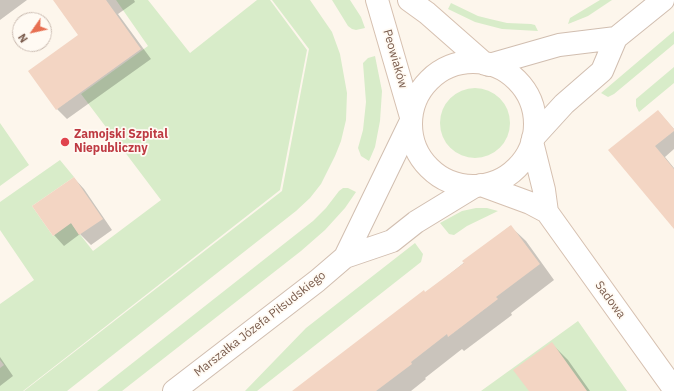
<!DOCTYPE html>
<html>
<head>
<meta charset="utf-8">
<style>
  body { margin:0 }
  #map { position:relative; width:674px; height:391px; overflow:hidden; background:#fdf6ec; font-family:"IBM Plex Sans",sans-serif }
  canvas { display:block }
  .north { position:absolute; left:12px; top:12px; width:40px; height:40px; box-sizing:border-box; background:#fffaf3; border:1px solid #cabbb1; border-radius:50%; rotate:236deg; font-size:11px; font-weight:700; line-height:16px; text-align:center; color:#7a5c4d }
  .north::after { content:''; display:block; margin:auto; width:14px; height:18px; background:#e76f51; clip-path:polygon(50% 0,100% 100%,50% 72%,0 100%) }
</style>
</head>
<body>
<div id="map">
<canvas width="674" height="391"></canvas>
<div class="north">N</div>
</div>
<script>
const g = document.querySelector('canvas').getContext('2d');
g.lineJoin = 'round';
function fill(path, color) {
  g.fillStyle = color;
  g.fill(path, 'evenodd');
}
function shape(rows) {
  const path = new Path2D();
  for (const r of rows) {
    if (r.length === 3) {
      path.moveTo(r[0] + r[2], r[1]);
      path.arc(r[0], r[1], r[2], 0, 2 * Math.PI);
      continue;
    }
    path.moveTo(r[0], r[1]);
    for (let i = 2; i < r.length; i += 2) path.lineTo(r[i], r[i + 1]);
  }
  return path;
}
function strokePath(path, color, width, dash) {
  g.strokeStyle = color;
  g.lineWidth = width;
  g.lineCap = dash ? 'butt' : 'round';
  g.setLineDash(dash || []);
  g.stroke(path);
}
function drawText(font, color, halo, rows, align = 'center') {
  g.font = font + ' "IBM Plex Sans",sans-serif';
  g.lineWidth = 3.5;
  g.setLineDash([]);
  g.textBaseline = 'middle';
  g.strokeStyle = halo;
  g.fillStyle = color;
  for (const [text, x, y, turn = 0] of rows) {
    g.save();
    g.translate(x, y);
    g.rotate((+turn || 0) * Math.PI / 180);
    g.textAlign = isNaN(turn) ? turn : align;
    if (halo) g.strokeText(text, 0, 0);
    g.fillText(text, 0, 0);
    g.restore();
  }
}
fill(shape([
  [116,0,148,0,190,53,257,0,270,0,307,50,280,190,23,391,0,391,0,368,4,365,0,360,0,304,34,280,0,230,0,202,60,160,74,177,32,206,53,236,71,223,93,251,161,200,81,94,148,46],
  [272,0,310,0,332,32,340,54,347,93,346,120,341,141,335,156,321,184,310,198,296,211,67,391,24,391,282,191,309,49],
  [332,0,350,0,361,17,365,28,356,30,352,29,348,26],
  [600,0,612,0,588,16,568,24,570,18],
  [451,3,478,16,490,19,507,23,531,24,535,25,538,31,502,29,475,22,448,9],
  [674,31,674,44,614,94,608,97,601,93],
  [375,56,382,91,380,121,375,147,369,161,361,156,358,148,363,130,366,102,363,63,368,58],
  [674,67,674,83,639,112,636,106,636,99],
  [475,123,35],
  [0,123,29,165,0,186],
  [343,188,348,188,356,192,345,208,325,230,301,251,122,391,97,391,313,221,326,208,339,191],
  [476,208,487,208,498,211,467,226,454,235,449,234,440,223,462,211],
  [415,243,423,254,421,262,257,391,245,391,306,328],
  [578,321,627,391,481,391]
]), '#d8ecc9');
fill(shape([
  [0,0,27,0,0,20],
  [54,0,134,0,135,2,118,14,151,59,67,119,57,109,80,35],
  [658,111,674,129,674,149,665,157,674,168,674,228,609,150],
  [74,178,84,189,112,230,91,245,80,234,64,246,54,235],
  [510,226,526,241,554,280,511,313,512,315,464,351,462,349,425,378,426,379,411,391,303,391],
  [552,344,568,360,590,391,530,391],
  [0,357,13,376,0,386]
]), '#0003');
fill(shape([
  [53,0,106,0,141,49,56,110,28,71,78,35],
  [658,110,674,129,674,131,655,146,674,169,674,229,608,150],
  [74,177,103,219,79,235,71,223,53,236,32,206],
  [511,225,540,264,496,297,498,299,448,337,447,334,411,362,412,364,376,391,292,391,424,290,425,292,464,263,462,261],
  [552,342,587,391,529,391,513,370]
]), '#f3d5c3');
const minor = shape([
  [489,65,559,45,616,38],
  [533,138,564,104,602,71,616,38,663,0]
]);
const tertiary = shape([
  [345,257,411,121],
  [174,391,317,281,345,257,392,241,416,222,475,186]
]);
const secondary = shape([
  [377,0,411,117],
  [409,0,427,13,485,64],
  [473,124,62],
  [532,142,544,190,547,212],
  [481,185,530,203,547,212,674,389]
]);
strokePath(minor, '#d1beb0', 24);
strokePath(tertiary, '#d1beb0', 24);
strokePath(secondary, '#d6c0b0', 24);
strokePath(minor, '#fff', 22);
strokePath(tertiary, '#fff', 22);
strokePath(secondary, '#fff', 22);
for (const [x, y, r, color] of [
  [65,142,5,"#e0444e"]
]) {
  const dot = new Path2D();
  dot.arc(x, y, r, 0, 2 * Math.PI);
  g.fillStyle = color;
  g.fill(dot);
  strokePath(dot, '#fffaf3', 1.5);
}
drawText('12px', '#7a5c4d', '#fffaf3', [
  ["Peowiaków",395,59,74],
  ["Sadowa",610,300,54],
  ["Marszałka Józefa Piłsudskiego",260,324,-38]
]);
drawText('bold 12px', '#be3a42', '#fffaf3', [
  ["Zamojski Szpital",74,135],
  ["Niepubliczny",74,149]
], 'left');
</script>
</body>
</html>
